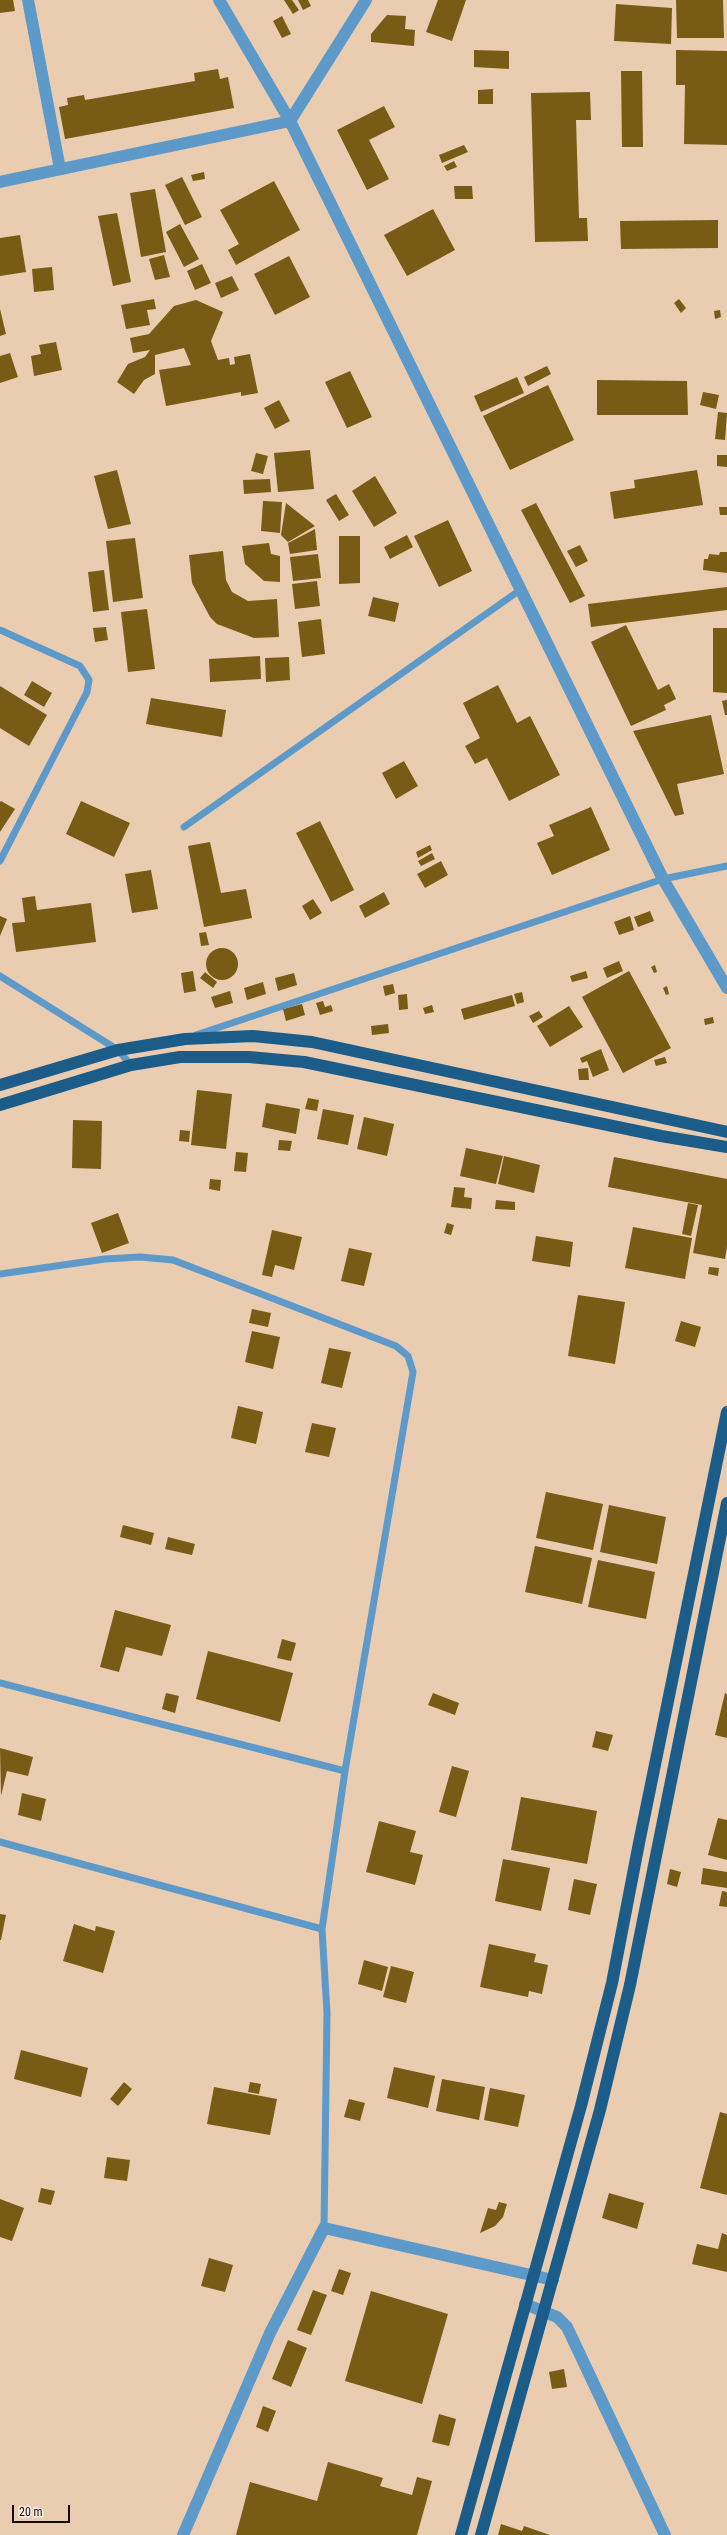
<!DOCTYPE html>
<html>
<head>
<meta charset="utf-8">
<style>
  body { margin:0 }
  #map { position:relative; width:727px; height:2535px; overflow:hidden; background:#eaccb0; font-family:"Roboto Condensed",sans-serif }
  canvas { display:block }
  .scale { position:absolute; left:12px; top:2505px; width:58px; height:18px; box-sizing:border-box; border:2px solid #140a03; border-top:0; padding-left:5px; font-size:12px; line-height:14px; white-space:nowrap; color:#140a03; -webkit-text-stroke:3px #fdf0e5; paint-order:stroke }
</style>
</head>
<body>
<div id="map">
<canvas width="727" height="2535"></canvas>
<div class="scale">20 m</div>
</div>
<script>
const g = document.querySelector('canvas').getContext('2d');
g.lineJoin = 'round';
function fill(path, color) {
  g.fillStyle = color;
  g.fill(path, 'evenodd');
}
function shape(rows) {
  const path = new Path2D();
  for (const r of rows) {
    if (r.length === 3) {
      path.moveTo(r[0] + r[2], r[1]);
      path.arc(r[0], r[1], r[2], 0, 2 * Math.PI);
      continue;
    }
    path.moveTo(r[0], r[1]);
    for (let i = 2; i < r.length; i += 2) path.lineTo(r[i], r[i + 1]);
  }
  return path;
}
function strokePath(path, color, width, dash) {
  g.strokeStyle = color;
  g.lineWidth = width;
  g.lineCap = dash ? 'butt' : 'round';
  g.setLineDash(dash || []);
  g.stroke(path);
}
fill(shape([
  [0,0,13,0,15,11,0,13],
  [284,0,292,0,299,10,293,14],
  [298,0,308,0,311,6,303,10],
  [438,0,466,0,452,41,426,32],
  [676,0,723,0,724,38,677,38],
  [616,4,672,8,671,44,614,41],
  [387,15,406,16,405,29,415,30,414,46,371,42,371,34],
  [282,16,291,34,282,38,273,21],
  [474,50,509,51,509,69,474,67],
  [676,50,727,51,727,145,684,144,685,85,676,85],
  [218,69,220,79,228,77,234,108,65,139,59,107,68,105,67,98,84,95,85,100,195,81,194,73],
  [621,71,642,71,643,147,622,147],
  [493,89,493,104,478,104,478,90],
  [590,92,591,120,576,120,579,218,587,218,588,241,535,242,531,93],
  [384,106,395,127,369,140,389,179,367,190,337,130],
  [464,145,468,152,442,163,439,155],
  [454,161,457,167,447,171,444,166],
  [204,172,205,179,193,181,191,175],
  [182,177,202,217,185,225,165,185],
  [274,181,300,230,236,265,228,250,239,244,220,210],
  [454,186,472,186,473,199,455,199],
  [155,189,166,252,141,257,130,193],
  [433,209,455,250,407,276,384,235],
  [117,213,131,282,113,286,98,216],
  [718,220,718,248,621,249,620,221],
  [180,224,199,259,184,267,166,232],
  [20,235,26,272,0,276,0,238],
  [164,255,170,277,155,280,149,259],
  [289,256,310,297,275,315,254,274],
  [202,264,211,283,195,290,187,271],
  [52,267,54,290,34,292,32,269],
  [232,276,239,290,221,298,215,283],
  [154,299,156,309,147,310,150,325,126,329,121,305],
  [679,299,686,308,681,313,674,303],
  [196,300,223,312,211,341,218,360,229,358,230,365,235,364,234,357,250,354,258,393,241,396,241,392,166,406,159,370,191,365,184,348,155,355,155,374,144,380,134,394,117,382,128,364,145,357,150,350,133,353,130,338,149,334,174,306],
  [0,309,6,334,0,336],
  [720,310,721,317,715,319,714,311],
  [56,342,62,370,34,376,31,356,41,354,39,345],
  [10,353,18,377,0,383,0,356],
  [547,366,551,374,528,386,524,377],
  [350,371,372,417,347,428,325,382],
  [517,377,524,393,481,412,474,396],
  [597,380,687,381,688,415,597,415],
  [548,385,574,440,510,470,483,416],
  [703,392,719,395,716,409,700,405],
  [279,400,290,421,275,429,264,408],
  [718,412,727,413,725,440,715,439],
  [310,450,314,489,278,492,274,453],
  [256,453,268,456,263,474,251,471],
  [717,455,727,455,727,467,717,466],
  [117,470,131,524,108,529,94,476],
  [697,470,703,505,614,519,610,492,635,488,634,480],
  [375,476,397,513,374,527,352,491],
  [270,479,271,492,244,494,243,480],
  [336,494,349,515,339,521,326,500],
  [263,501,282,502,280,533,261,531],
  [286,503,315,526,288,542,281,535],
  [536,503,585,596,570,603,521,510],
  [719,507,727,507,727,515,720,515],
  [448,520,472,571,439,587,414,536],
  [315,529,317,550,290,554,288,543],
  [407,535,413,547,390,559,384,547],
  [339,536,360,536,360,583,339,584],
  [135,538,143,598,113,602,106,541],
  [269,543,271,554,280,556,280,582,264,581,245,564,242,546],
  [580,545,588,561,576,567,567,551],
  [223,551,226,580,232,592,248,601,277,599,279,637,254,638,217,624,210,617,192,583,189,555],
  [720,552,727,552,727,573,703,570,704,559,708,559,709,554,719,555],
  [318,554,321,578,293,581,290,557],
  [104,570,109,610,93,612,88,572],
  [317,581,320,606,295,609,292,584],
  [727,587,727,610,591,627,588,604],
  [373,597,399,603,395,622,368,616],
  [147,609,155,669,128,672,121,612],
  [321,619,325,654,302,657,298,622],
  [626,625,658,690,669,684,676,699,664,705,666,710,631,726,591,642],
  [106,627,108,640,95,642,93,628],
  [713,628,727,628,727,693,713,692],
  [260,656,261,679,210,682,209,659],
  [289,657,290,680,266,682,265,658],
  [32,681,52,693,44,707,24,695],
  [498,685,517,723,530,716,560,775,509,801,487,758,475,764,465,746,480,738,463,703],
  [0,686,47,715,29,746,0,728],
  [151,698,226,710,222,737,146,724],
  [727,700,727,715,725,715,722,701],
  [711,715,724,774,677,784,684,814,675,816,633,731],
  [404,761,418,786,396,799,382,773],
  [1,801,15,809,0,832,0,802],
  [81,801,130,823,114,857,66,834],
  [591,807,610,850,552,875,537,843,554,836,549,825],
  [320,821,354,890,331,902,296,833],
  [210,842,221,893,246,889,252,918,204,927,188,846],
  [430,845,432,850,418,858,416,852],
  [432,853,435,859,421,866,418,861],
  [441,861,448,875,425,888,417,874],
  [151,870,158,909,132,913,125,874],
  [384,892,390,904,365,918,359,906],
  [35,896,37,910,91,903,96,942,16,952,12,923,25,922,22,898],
  [313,899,322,913,310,920,302,906],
  [650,911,654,921,638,927,634,917],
  [0,916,7,919,0,936],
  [630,916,634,930,619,935,614,922],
  [206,932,209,945,201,946,199,933],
  [222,964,16],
  [619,961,623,971,607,978,603,968],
  [655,965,657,972,654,973,651,967],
  [193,971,196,991,184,993,181,973],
  [586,971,588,978,572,982,570,976],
  [629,971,671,1048,623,1073,582,997],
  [205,972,217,982,213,988,200,978],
  [294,973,297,985,278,991,275,978],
  [263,982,266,994,247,1000,244,988],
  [393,984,395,993,385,996,383,986],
  [667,986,669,994,666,995,663,988],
  [230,991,233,1003,215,1008,211,997],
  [522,992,524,1002,517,1004,514,994],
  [407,994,408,1009,399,1010,398,995],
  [512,995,515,1006,464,1020,461,1009],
  [323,1001,325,1007,331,1005,333,1011,320,1015,316,1003],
  [302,1004,305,1015,286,1021,283,1009],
  [432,1005,434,1012,425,1014,423,1008],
  [569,1006,583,1027,550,1047,537,1026],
  [539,1011,543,1017,533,1023,529,1016],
  [713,1017,714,1023,705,1025,704,1019],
  [388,1024,389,1033,372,1035,371,1026],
  [601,1049,609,1070,593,1077,587,1061,582,1063,580,1058],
  [665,1057,667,1063,656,1066,654,1060],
  [588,1068,589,1080,579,1080,578,1069],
  [197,1090,232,1094,226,1149,191,1145],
  [308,1098,319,1100,317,1111,305,1109],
  [266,1103,300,1109,296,1134,262,1127],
  [323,1109,354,1115,348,1145,317,1139],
  [364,1117,394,1124,387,1156,357,1149],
  [73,1120,102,1121,101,1169,72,1168],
  [180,1130,190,1131,189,1142,179,1141],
  [279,1140,292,1141,290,1151,278,1150],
  [466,1148,503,1156,496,1184,460,1176],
  [236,1152,248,1153,246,1172,234,1171],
  [504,1156,540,1165,534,1193,498,1184],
  [614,1157,727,1179,727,1247,725,1259,693,1253,702,1205,608,1187],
  [210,1179,221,1180,220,1191,209,1189],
  [454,1187,465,1188,464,1197,472,1198,471,1209,451,1207],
  [496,1200,515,1202,515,1210,495,1209],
  [688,1203,698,1205,691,1236,682,1234],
  [118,1213,129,1243,102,1253,91,1223],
  [447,1223,454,1225,451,1235,444,1233],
  [633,1227,692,1238,685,1279,625,1268],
  [272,1230,302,1237,294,1270,275,1265,272,1277,262,1275],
  [536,1236,573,1242,570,1267,532,1261],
  [349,1248,372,1253,364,1286,341,1281],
  [709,1267,719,1268,718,1276,708,1274],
  [578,1295,625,1302,615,1364,568,1356],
  [252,1309,271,1313,268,1327,249,1323],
  [681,1321,701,1327,695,1347,675,1341],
  [252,1331,280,1337,273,1369,245,1362],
  [329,1348,351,1352,342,1388,321,1383],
  [238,1406,263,1412,256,1444,231,1438],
  [312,1423,336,1428,329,1457,305,1452],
  [546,1492,603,1504,593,1550,536,1538],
  [609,1505,666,1517,657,1564,600,1552],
  [123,1525,154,1533,151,1545,120,1537],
  [168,1537,195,1544,192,1555,165,1549],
  [535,1546,592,1558,582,1604,525,1592],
  [598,1560,655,1572,646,1619,588,1607],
  [115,1610,171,1625,162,1656,126,1647,119,1672,100,1667],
  [282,1639,296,1643,291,1661,277,1658],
  [208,1651,293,1673,280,1722,196,1699],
  [166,1693,179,1696,175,1713,162,1709],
  [433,1693,459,1703,455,1715,428,1705],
  [725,1693,727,1694,727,1738,715,1735],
  [596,1731,613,1735,608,1751,592,1747],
  [0,1748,33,1757,28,1776,7,1771,1,1796],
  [452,1766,469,1771,456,1817,439,1812],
  [22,1793,46,1799,41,1821,18,1815],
  [521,1797,597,1811,587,1864,511,1850],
  [718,1818,727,1820,727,1860,708,1855],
  [379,1821,416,1831,410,1852,423,1855,415,1885,366,1872],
  [503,1859,550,1868,541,1911,495,1901],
  [703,1868,727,1872,727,1888,701,1884],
  [670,1869,681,1872,677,1887,667,1884],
  [574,1879,597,1884,590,1915,568,1910],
  [722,1891,727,1892,727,1907,719,1906],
  [0,1914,6,1915,1,1940,0,1940],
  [74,1924,95,1931,96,1926,115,1931,103,1973,63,1961],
  [489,1944,536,1954,534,1962,548,1965,542,1994,529,1991,528,1997,480,1987],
  [364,1960,388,1967,382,1991,358,1984],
  [391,1966,414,1972,406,2003,383,1997],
  [21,2050,88,2068,81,2097,14,2079],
  [394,2067,435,2076,428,2108,387,2098],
  [442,2079,485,2087,479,2120,436,2111],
  [124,2082,132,2089,118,2106,110,2099],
  [250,2082,261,2084,259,2094,248,2092],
  [214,2087,277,2099,270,2135,207,2124],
  [490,2088,525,2095,518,2127,484,2120],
  [349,2099,365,2103,360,2121,344,2117],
  [720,2112,727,2114,727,2195,700,2188],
  [107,2157,130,2160,127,2181,104,2178],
  [41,2188,55,2191,51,2205,38,2202],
  [609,2193,644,2203,637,2229,602,2218],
  [0,2199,24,2208,12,2241,0,2237],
  [499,2202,507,2204,503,2217,495,2226,480,2233,488,2208,496,2210],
  [722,2233,727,2235,727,2272,692,2264,697,2244,718,2249],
  [209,2258,233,2265,225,2292,201,2286],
  [339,2269,351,2273,343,2295,331,2291],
  [313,2290,327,2295,311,2335,297,2330],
  [371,2291,448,2314,422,2404,345,2381],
  [288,2340,307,2348,291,2387,272,2379],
  [564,2369,567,2387,552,2389,549,2372],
  [263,2406,276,2411,268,2432,256,2427],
  [439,2414,456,2419,449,2446,432,2442],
  [328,2462,383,2478,380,2486,412,2495,417,2477,432,2481,417,2535,236,2535,250,2482,317,2501],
  [501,2524,522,2531,524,2526,550,2535,498,2535]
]), '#785b14');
strokePath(shape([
  [0,630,80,666,89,680,87,692,0,861],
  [184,827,520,590],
  [0,976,118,1050,131,1065],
  [196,1035,663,879,727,866],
  [0,1274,105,1259,140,1257,173,1260,396,1346,408,1356,413,1372,345,1771,322,1929,327,2013,324,2228],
  [0,1683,345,1771],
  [0,1842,322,1929]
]), '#5d9aca', 7);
strokePath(shape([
  [28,0,60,169],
  [219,0,290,121,663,879,727,988],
  [525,2304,557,2317,567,2327,665,2535],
  [183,2535,270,2333,324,2228,553,2280]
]), '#5d9aca', 12);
strokePath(shape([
  [0,182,290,121,366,0]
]), '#5d9aca', 12);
strokePath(shape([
  [0,1085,118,1050,185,1039,253,1036,312,1042,727,1132],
  [0,1105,131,1065,180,1057,249,1057,304,1062,661,1136,727,1147],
  [461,2535,581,2106,612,1983,639,1843,727,1412],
  [481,2535,600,2110,630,1985,727,1503]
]), '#1b5c89', 12);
</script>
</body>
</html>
